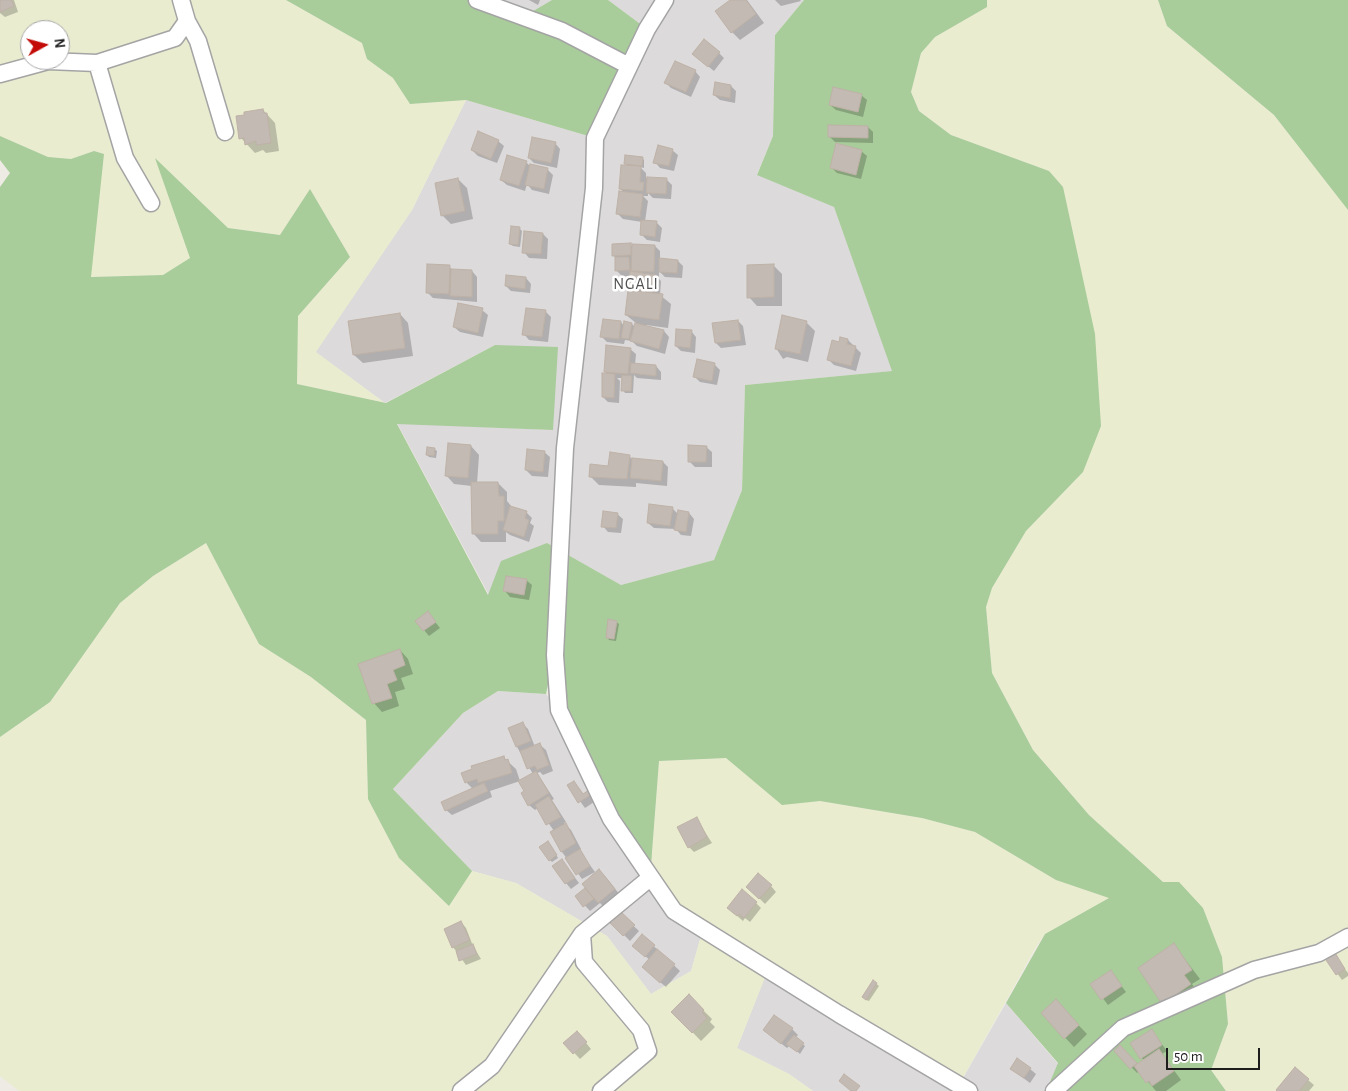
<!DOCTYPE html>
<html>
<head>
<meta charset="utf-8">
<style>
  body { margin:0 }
  #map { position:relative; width:1348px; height:1091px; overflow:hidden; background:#eeebe4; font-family:"Alegreya Sans",sans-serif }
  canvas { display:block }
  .north { position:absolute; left:20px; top:20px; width:50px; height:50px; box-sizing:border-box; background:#fff; border:1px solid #a5a5a5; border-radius:50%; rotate:83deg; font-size:14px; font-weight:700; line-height:20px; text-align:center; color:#1d1d1d }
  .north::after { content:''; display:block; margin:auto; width:18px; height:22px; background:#c30b08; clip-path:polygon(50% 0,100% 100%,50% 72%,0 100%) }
  .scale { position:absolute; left:1166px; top:1048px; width:94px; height:22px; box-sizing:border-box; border:2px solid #1d1d1d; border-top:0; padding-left:6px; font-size:15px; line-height:18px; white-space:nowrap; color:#1d1d1d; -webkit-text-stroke:4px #fff; paint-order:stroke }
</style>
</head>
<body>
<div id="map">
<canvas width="1348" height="1091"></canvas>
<div class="north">N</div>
<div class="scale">50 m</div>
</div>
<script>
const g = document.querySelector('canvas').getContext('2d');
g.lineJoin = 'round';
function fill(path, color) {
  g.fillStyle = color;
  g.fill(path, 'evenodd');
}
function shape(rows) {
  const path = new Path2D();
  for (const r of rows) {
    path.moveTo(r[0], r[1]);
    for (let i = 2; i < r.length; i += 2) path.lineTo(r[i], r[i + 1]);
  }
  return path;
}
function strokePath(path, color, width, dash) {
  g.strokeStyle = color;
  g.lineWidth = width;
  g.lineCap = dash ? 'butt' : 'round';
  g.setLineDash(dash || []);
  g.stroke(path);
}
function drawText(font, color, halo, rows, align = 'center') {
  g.font = font + ' "Alegreya Sans",sans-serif';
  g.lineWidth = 5;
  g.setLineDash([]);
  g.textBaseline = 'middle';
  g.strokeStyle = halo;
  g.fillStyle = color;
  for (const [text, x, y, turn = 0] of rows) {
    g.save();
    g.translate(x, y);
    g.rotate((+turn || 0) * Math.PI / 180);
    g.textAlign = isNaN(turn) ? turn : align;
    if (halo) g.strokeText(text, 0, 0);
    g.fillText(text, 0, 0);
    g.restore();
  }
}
fill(shape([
  [493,0,552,0,528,14],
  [608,0,804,0,775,35,773,136,757,174,834,207,893,371,745,385,742,490,714,560,621,585,547,543,489,595,397,423,553,430,495,345,385,403,315,352,412,210,466,100,595,138,647,29],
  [498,691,546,694,559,710,703,929,691,971,651,994,607,936,516,883,472,871,393,789,463,713],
  [768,969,959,1085,1006,1003,1058,1064,1046,1091,813,1091,789,1074,737,1048]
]), '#dcdada');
fill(shape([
  [0,0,286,0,362,43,367,59,393,78,410,104,466,100,412,210,316,352,385,403,296,384,298,316,350,257,310,189,280,235,228,228,156,159,190,258,163,275,90,277,104,154,94,151,71,159,48,157,0,136],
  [30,30,60,30,60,60,30,60],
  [987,0,1158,0,1167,26,1274,115,1348,210,1348,1091,1226,1091,1211,1070,1228,1024,1222,957,1203,908,1163,882,1089,815,1033,750,992,673,986,607,992,588,1026,531,1083,472,1049,171,951,135,919,111,911,91,921,53,935,37,987,7],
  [206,543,259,644,311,677,366,720,368,799,399,858,449,906,472,871,516,883,607,936,651,994,691,971,703,929,650,878,659,761,726,758,782,804,820,801,922,818,975,832,1056,880,1110,898,1045,934,1036,947,959,1085,768,970,737,1048,789,1074,813,1091,19,1091,0,1076,0,737,50,702,120,603,153,576]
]), '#eaecd0');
fill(shape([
  [286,0,493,0,528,14,552,0,608,0,647,29,595,138,466,100,410,104,393,78,367,59,362,43],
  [804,0,987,0,987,7,935,37,921,53,911,92,919,111,951,135,1049,171,1063,187,1095,334,1101,426,1083,472,1026,531,992,588,986,607,992,673,1033,750,1089,815,1163,882,1179,882,1203,908,1222,957,1228,1024,1211,1070,1226,1091,1046,1091,1058,1063,1006,1003,1045,934,1109,898,1056,880,975,832,922,818,820,801,782,805,726,758,659,761,650,878,559,710,553,660,546,694,498,691,463,713,393,789,472,871,449,906,399,858,368,799,366,720,311,677,259,644,206,543,153,576,120,603,50,702,0,737,0,187,10,173,0,160,0,136,48,157,71,159,94,151,104,154,91,277,163,275,190,258,155,158,228,228,280,235,310,189,350,257,298,316,297,384,386,403,495,345,558,347,553,430,397,424,488,595,501,561,547,543,621,585,714,560,742,490,745,385,892,371,834,207,757,175,773,136,775,35],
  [1158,0,1348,0,1348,210,1274,115,1167,26]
]), '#a8cc9a');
fill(shape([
  [0,0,14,0,18,12,5,17,0,13],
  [529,0,540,0,538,5],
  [732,0,747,0,764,23,740,40,732,32],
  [775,0,800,0,801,1,781,6],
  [719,53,724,58,714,71,699,59],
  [695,71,700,77,691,97,671,88,666,83],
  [731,86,736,91,735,103,720,100,714,95],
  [861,95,867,100,863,117,836,110,830,105],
  [263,110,275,123,279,151,266,153,263,150,255,153,241,138],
  [868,127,873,132,873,143,835,142,829,136],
  [498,141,504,146,497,163,478,156,472,150],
  [555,143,560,149,557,168,534,163,529,158],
  [672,150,678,155,674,171,660,168,655,162],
  [861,151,867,156,861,179,837,173,832,168],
  [642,158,644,160,644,168,640,167,646,173,646,178,666,179,672,185,671,199,653,198,648,193,648,196,643,196,648,201,645,221,656,222,662,228,660,242,647,240,641,234,642,222,623,219,617,213,625,193,620,189,628,167,626,164],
  [526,162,529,165,547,169,553,175,549,194,532,190,527,184,525,191,507,185,501,180],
  [458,179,467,188,473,219,451,224,442,215],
  [519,228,522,231,520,247,513,246,510,244],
  [543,234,548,239,547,259,529,258,524,252],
  [630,244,633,248,655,246,660,251,660,260,678,261,683,266,682,278,665,277,659,271,659,277,656,276,661,281,660,295,671,304,668,328,646,325,646,327,664,331,669,337,665,354,637,346,632,341,625,340,624,344,607,342,602,337,621,322,624,326,632,324,635,327,636,323,626,315,633,291,629,288,631,276,622,276,616,270,616,258,613,255],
  [774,266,782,274,782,306,757,306,749,297],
  [449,267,454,271,472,271,477,277,477,302,433,298,427,292],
  [526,278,531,284,530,293,511,291,506,286],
  [482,310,488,315,483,337,460,332,454,327],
  [545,311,551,317,548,342,529,340,524,334],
  [400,314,408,323,413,356,363,363,354,355],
  [738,321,743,326,746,345,721,348,716,343],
  [806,322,815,331,808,362,787,357,783,359,776,348],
  [691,331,696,337,695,353,681,351,676,346],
  [848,340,861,353,856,371,834,365,829,360,840,343],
  [630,349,636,354,635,365,656,366,661,372,661,380,637,378,634,375,633,393,625,393,623,390,623,378,617,378,620,381,619,403,608,402,603,397,609,375,605,372],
  [715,365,720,370,717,385,700,382,694,376],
  [471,446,479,455,477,484,498,483,507,492,507,501,512,507,526,512,532,518,530,523,534,526,529,542,510,535,506,532,506,542,481,542,473,533,472,486,454,484,446,475],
  [706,447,712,452,712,467,695,467,689,461],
  [434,449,437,451,436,458,429,457,427,455],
  [544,452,550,457,548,477,532,476,526,470],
  [629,456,632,459,663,462,668,467,667,486,636,483,636,487,599,485,590,476],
  [672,508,678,514,689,513,694,519,691,536,681,535,676,529,654,528,648,523],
  [617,514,623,519,621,533,608,532,603,526],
  [526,580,532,585,529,600,510,597,505,591],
  [428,613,440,628,429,636,424,630],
  [616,622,619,624,616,641,609,640,607,637],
  [400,650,408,659,413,674,401,678,405,689,395,692,399,706,382,712,374,703],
  [523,724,528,729,535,747,540,745,546,750,553,771,543,775,540,772,537,773,554,799,552,800,566,822,564,823,571,830,581,849,579,850,595,872,582,879,562,852,552,833,554,831,538,808,535,810,529,805,533,774,517,747],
  [503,757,516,769,520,781,490,791,492,797,452,815,446,810,473,789,466,782],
  [574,782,584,795,589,792,597,800,585,808,569,786],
  [696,818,712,843,694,852,689,847],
  [550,845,558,858,552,862,550,860],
  [562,861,579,883,571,889,566,883],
  [605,876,620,895,605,908,600,903,590,911,576,896],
  [771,886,776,892,765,904,748,887],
  [756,903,761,908,750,922,745,918,743,921,728,908],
  [620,913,639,931,630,941,611,922],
  [461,922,466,928,473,946,481,959,466,965,453,947],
  [642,935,680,971,666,987,649,973,650,960,639,951],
  [1174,945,1200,979,1192,984,1198,993,1171,1011,1139,968],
  [1333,953,1348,973,1348,976,1342,980,1326,958],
  [1111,972,1126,992,1108,1005,1092,984],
  [874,982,879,986,869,1001,866,1000],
  [689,996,712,1019,710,1022,715,1027,701,1041,673,1012],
  [1064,1010,1087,1034,1074,1047,1042,1013],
  [775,1016,792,1029,798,1035,795,1038,805,1046,800,1054,790,1045,787,1048,770,1035],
  [1152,1031,1167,1051,1162,1054,1181,1080,1166,1091,1156,1091,1139,1071,1137,1073,1116,1051,1120,1047,1138,1065,1144,1061,1132,1043],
  [582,1038,591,1049,580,1059,565,1043],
  [1011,1069,1030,1069,1036,1074,1030,1083],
  [1308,1080,1314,1085,1309,1091,1279,1091]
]), '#0003');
const building = shape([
  [0,0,11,0,14,6,0,12,0,0],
  [730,0,746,0,756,14,731,33,715,11,730,0],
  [704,39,720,52,708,67,692,54,704,39],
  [675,61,696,70,686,92,664,83,675,61],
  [715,82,731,85,730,98,713,95,715,82],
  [833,87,862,94,858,112,829,105,833,87],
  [263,109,264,113,267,113,271,143,256,145,256,141,245,145,244,138,239,139,236,116,244,115,244,112,263,109],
  [828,125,868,126,868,138,828,137,828,125],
  [478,131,499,140,491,159,471,150,478,131],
  [532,137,556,142,551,163,528,158,532,137],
  [836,143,862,150,856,175,830,168,836,143],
  [658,145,673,149,669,166,653,163,658,145],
  [507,155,527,161,519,186,500,180,507,155],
  [625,155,643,157,642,166,624,164,625,155],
  [530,164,548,168,544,189,525,185,530,164],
  [621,165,641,166,640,182,644,182,643,191,619,189,621,165],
  [647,177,667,178,666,194,646,193,647,177],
  [458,178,465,211,441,216,435,183,458,178],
  [619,191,643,194,640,217,616,214,619,191],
  [641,220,657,221,655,237,640,235,641,220],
  [511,226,520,227,518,245,509,244,511,226],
  [524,231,543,233,541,254,522,253,524,231],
  [631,243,631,255,612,256,612,244,631,243],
  [632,244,655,245,654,272,631,271,632,244],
  [615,257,629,257,630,270,615,271,615,257],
  [659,258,678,260,677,273,659,272,659,258],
  [427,264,450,265,449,294,426,293,427,264],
  [774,264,774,297,747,298,747,265,774,264],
  [451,269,472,270,472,297,450,296,451,269],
  [630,271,656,275,654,291,628,288,630,271],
  [506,275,526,277,525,289,505,286,506,275],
  [628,290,663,294,659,320,625,315,628,290],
  [458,303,483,308,478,333,453,327,458,303],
  [526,308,546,310,542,337,522,335,526,308],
  [400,313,405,348,353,355,348,321,400,313],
  [782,315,807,321,800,354,775,349,782,315],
  [603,319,621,321,619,339,600,337,603,319],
  [738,320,741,340,715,343,712,323,738,320],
  [624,321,632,323,629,339,621,338,624,321],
  [635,323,664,330,659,349,630,341,635,323],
  [676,329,692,330,690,348,675,346,676,329],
  [840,337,848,339,847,344,856,346,851,366,827,360,832,340,839,342,840,337],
  [606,345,631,348,628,374,604,372,606,345],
  [697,359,715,363,712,381,693,377,697,359],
  [631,363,656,365,656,376,630,373,631,363],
  [602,373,615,374,614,398,602,397,602,373],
  [622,375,632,376,631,391,621,391,622,375],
  [448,443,471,445,468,478,445,476,448,443],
  [688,445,707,446,706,462,688,462,688,445],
  [427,447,435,448,434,456,426,455,427,447],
  [527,449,545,451,543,472,525,470,527,449],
  [610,452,630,455,627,479,589,477,590,464,608,466,610,452],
  [632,458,663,461,661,481,630,478,632,458],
  [471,482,498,482,499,496,504,496,504,521,498,521,498,534,472,534,471,482],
  [649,504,673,507,670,526,647,523,649,504],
  [510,506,527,511,525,518,529,520,524,537,503,530,510,506],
  [678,510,689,512,686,532,674,530,678,510],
  [603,511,618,513,616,528,601,527,603,511],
  [506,576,527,579,524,595,503,591,506,576],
  [428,611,436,622,423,631,415,621,428,611],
  [608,619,617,621,614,639,606,638,608,619],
  [400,649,405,665,393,670,397,680,387,684,392,698,372,704,358,664,400,649],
  [523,722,531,741,516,747,508,728,523,722],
  [540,743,549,765,537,770,535,766,527,769,520,751,540,743],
  [504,756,505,760,508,759,512,773,478,783,477,779,465,783,461,773,472,769,471,766,504,756],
  [536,771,549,793,528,806,521,793,524,791,518,781,536,771],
  [574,781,583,794,589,790,592,794,578,803,567,785,574,781],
  [484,783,488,791,445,811,441,802,484,783],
  [549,796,561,817,546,825,535,805,549,796],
  [697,817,707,837,688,848,677,827,697,817],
  [566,823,576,843,561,852,550,832,566,823],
  [548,841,557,855,549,861,539,847,548,841],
  [580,849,590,866,576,875,565,858,580,849],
  [562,859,575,878,565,884,552,866,562,859],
  [599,869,615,889,598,903,582,884,599,869],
  [758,873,772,885,759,899,746,887,758,873],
  [585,888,594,899,583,907,575,896,585,888],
  [742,889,757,902,744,918,739,914,737,916,727,908,742,889],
  [620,911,635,925,623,936,609,922,620,911],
  [461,921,470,940,452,948,444,929,461,921],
  [642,934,655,945,645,957,632,946,642,934],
  [1174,943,1192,970,1184,975,1191,984,1162,1004,1138,968,1174,943],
  [473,944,477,954,459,961,456,951,473,944],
  [657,949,675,964,660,983,642,967,657,949],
  [1334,951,1345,969,1336,975,1324,957,1334,951],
  [1111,970,1122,986,1101,1000,1090,984,1111,970],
  [873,980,877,983,866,1000,862,997,873,980],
  [689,994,704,1010,702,1012,707,1018,692,1033,671,1012,689,994],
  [1056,999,1079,1025,1064,1039,1041,1013,1056,999],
  [774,1015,793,1028,781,1044,763,1030,774,1015],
  [1152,1029,1162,1045,1140,1059,1130,1043,1152,1029],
  [577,1031,587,1042,573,1054,563,1043,577,1031],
  [794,1035,804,1043,797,1052,786,1044,794,1035],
  [1120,1045,1137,1063,1130,1069,1114,1051,1120,1045],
  [1159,1049,1174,1071,1152,1086,1149,1081,1146,1083,1134,1066,1159,1049],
  [1017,1058,1031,1068,1024,1078,1010,1069,1017,1058],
  [1295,1067,1309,1079,1299,1091,1277,1091,1276,1090,1295,1067],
  [844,1074,860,1086,856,1091,851,1091,839,1081,844,1074]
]);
fill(building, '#c3bab3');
strokePath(building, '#bfb2a7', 1);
const minor = shape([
  [477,0,562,31,629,66],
  [665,0,647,29,595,138,594,188,565,448,555,655,559,710,611,819,674,911,839,1014,969,1091],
  [187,21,198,41,225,132],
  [97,63,125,158,151,203],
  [0,74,48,61,97,63,175,38,187,21,181,0],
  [582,934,584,962,641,1030,648,1051,601,1091],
  [461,1091,492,1066,582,934,650,878],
  [1054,1091,1123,1028,1254,970,1319,953,1348,937]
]);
strokePath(minor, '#a4a4a4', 19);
strokePath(minor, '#fff', 16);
g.letterSpacing = '1px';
drawText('16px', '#505050', '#fff', [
  ["NGALI",636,284]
]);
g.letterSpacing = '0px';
</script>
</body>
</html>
